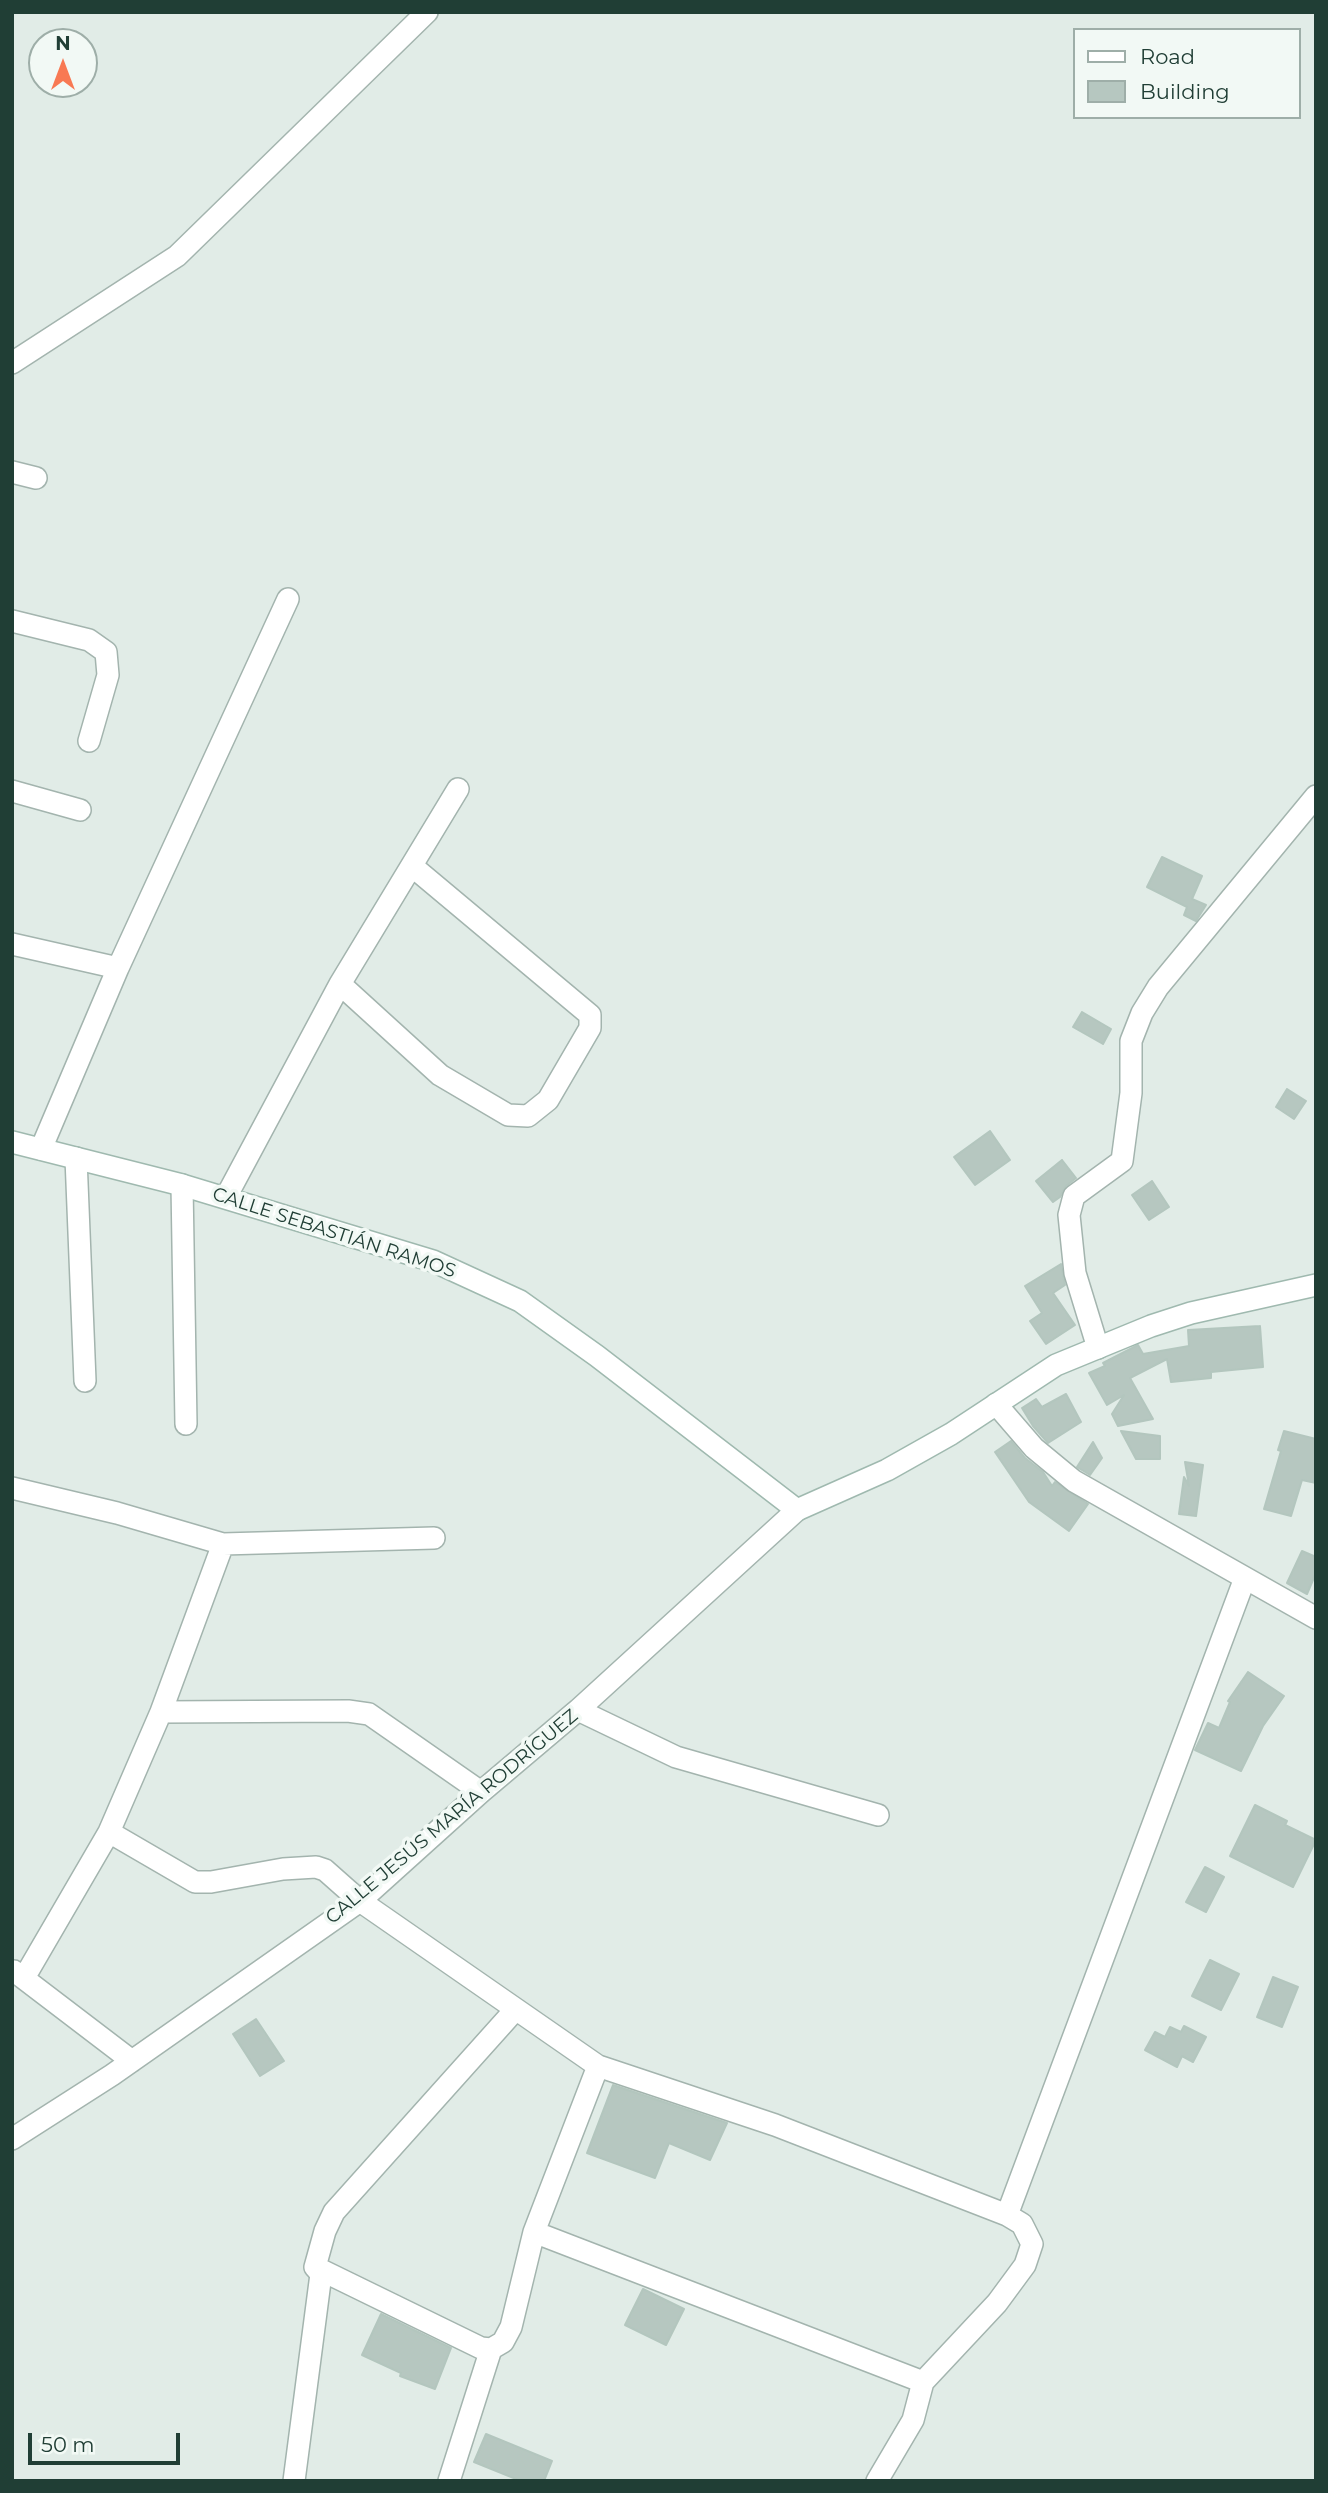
<!DOCTYPE html>
<html>
<head>
<meta charset="utf-8">
<style>
  body { margin:0 }
  #map { position:relative; width:1328px; height:2493px; overflow:hidden; background:#e1ece7; font-family:Montserrat,sans-serif }
  canvas { display:block }
  .frame { position:absolute; inset:0; border:14px solid #203e35; pointer-events:none }
  .legend { position:absolute; left:1073px; top:28px; width:228px; height:91px; box-sizing:border-box; background:#f2f9f5; border:2px solid #9eaea8; margin:0; padding:9px 12px; list-style:none; font-size:21px; color:#203e35 }
  .legend li { display:flex; align-items:center; gap:14px; height:35px }
  .legend b { width:35px; border:2px solid #9eaea8 }
  .north { position:absolute; left:28px; top:28px; width:70px; height:70px; box-sizing:border-box; background:#f2f9f5; border:2px solid #9eaea8; border-radius:50%; rotate:0deg; font-size:19px; font-weight:700; line-height:28px; text-align:center; color:#203e35 }
  .north::after { content:''; display:block; margin:auto; width:24px; height:32px; background:#f87953; clip-path:polygon(50% 0,100% 100%,50% 72%,0 100%) }
  .scale { position:absolute; left:28px; top:2433px; width:152px; height:32px; box-sizing:border-box; border:4px solid #203e35; border-top:0; padding-left:9px; font-size:21px; line-height:24px; white-space:nowrap; color:#203e35; -webkit-text-stroke:5px #f2f9f5; paint-order:stroke }
</style>
</head>
<body>
<div id="map">
<canvas width="1328" height="2493"></canvas>
<div class="frame"></div>
<ul class="legend">
<li><b style="height:9px;background:#fff"></b>Road</li>
<li><b style="height:19px;background:#b6c7c0"></b>Building</li>
</ul>
<div class="north">N</div>
<div class="scale">50 m</div>
</div>
<script>
const g = document.querySelector('canvas').getContext('2d');
g.lineJoin = 'round';
function fill(path, color) {
  g.fillStyle = color;
  g.fill(path, 'evenodd');
}
function shape(rows) {
  const path = new Path2D();
  for (const r of rows) {
    path.moveTo(r[0], r[1]);
    for (let i = 2; i < r.length; i += 2) path.lineTo(r[i], r[i + 1]);
  }
  return path;
}
function strokePath(path, color, width, dash) {
  g.strokeStyle = color;
  g.lineWidth = width;
  g.lineCap = dash ? 'butt' : 'round';
  g.setLineDash(dash || []);
  g.stroke(path);
}
function drawText(font, color, halo, rows, align = 'center') {
  g.font = font + ' Montserrat,sans-serif';
  g.lineWidth = 7;
  g.setLineDash([]);
  g.textBaseline = 'middle';
  g.strokeStyle = halo;
  g.fillStyle = color;
  for (const [text, x, y, turn = 0] of rows) {
    g.save();
    g.translate(x, y);
    g.rotate((+turn || 0) * Math.PI / 180);
    g.textAlign = isNaN(turn) ? turn : align;
    if (halo) g.strokeText(text, 0, 0);
    g.fillText(text, 0, 0);
    g.restore();
  }
}
const building = shape([
  [1162,857,1202,876,1192,899,1206,905,1196,921,1184,915,1187,907,1147,887,1162,857],
  [1082,1012,1111,1029,1103,1044,1073,1027,1082,1012],
  [1287,1089,1306,1101,1294,1119,1276,1107,1287,1089],
  [990,1131,1010,1160,975,1185,954,1157,990,1131],
  [1062,1160,1076,1178,1066,1186,1060,1197,1053,1202,1036,1181,1062,1160],
  [1152,1181,1169,1207,1149,1220,1132,1195,1152,1181],
  [1061,1264,1065,1285,1053,1293,1075,1325,1046,1344,1030,1321,1042,1313,1025,1286,1061,1264],
  [1260,1326,1263,1367,1211,1372,1211,1378,1171,1382,1167,1359,1130,1378,1153,1419,1118,1426,1112,1414,1124,1395,1107,1405,1089,1373,1105,1366,1103,1363,1138,1345,1143,1354,1189,1346,1188,1330,1260,1326],
  [1066,1394,1081,1422,1048,1443,1033,1426,1022,1408,1036,1399,1042,1407,1066,1394],
  [1121,1431,1160,1436,1160,1459,1136,1459,1121,1431],
  [1284,1431,1316,1439,1316,1483,1302,1480,1291,1516,1264,1509,1281,1451,1278,1450,1284,1431],
  [1011,1441,1025,1458,1043,1472,1052,1486,1055,1482,1088,1504,1069,1531,1029,1502,995,1452,1011,1441],
  [1093,1442,1102,1458,1090,1475,1077,1467,1093,1442],
  [1185,1462,1203,1465,1196,1516,1179,1514,1184,1477,1189,1486,1185,1462],
  [1302,1551,1316,1557,1316,1573,1307,1594,1287,1583,1302,1551],
  [1248,1672,1284,1696,1263,1726,1241,1771,1195,1750,1208,1723,1219,1728,1230,1702,1228,1701,1248,1672],
  [1255,1805,1287,1821,1285,1825,1316,1840,1293,1887,1230,1856,1255,1805],
  [1205,1867,1224,1877,1206,1912,1186,1902,1205,1867],
  [1210,1960,1239,1974,1221,2010,1192,1996,1210,1960],
  [1273,1977,1298,1987,1282,2027,1257,2017,1273,1977],
  [256,2019,284,2061,260,2076,233,2034,256,2019],
  [1184,2026,1206,2037,1193,2062,1182,2056,1177,2067,1145,2050,1155,2032,1165,2037,1170,2027,1181,2032,1184,2026],
  [613,2085,727,2123,710,2160,669,2143,655,2178,587,2153,613,2085],
  [643,2289,684,2309,666,2345,625,2325,643,2289],
  [381,2314,451,2348,435,2389,400,2376,401,2373,362,2355,381,2314],
  [486,2434,552,2461,544,2481,521,2481,474,2462,486,2434]
]);
fill(building, '#b6c7c0');
strokePath(building, '#b3c6be', 2);
const minor = shape([
  [12,363,177,256,427,12],
  [12,472,36,478],
  [12,621,89,640,106,652,108,675,89,741],
  [12,791,80,810],
  [12,944,118,968],
  [340,984,440,1075,508,1115,528,1116,548,1100,590,1028,590,1015,412,866],
  [41,1149,118,968,288,599],
  [76,1158,85,1381],
  [182,1185,186,1424],
  [226,1197,340,984,458,789],
  [1098,1348,1075,1273,1069,1215,1074,1196,1122,1161,1131,1093,1131,1041,1142,1013,1158,987,1316,796],
  [996,1404,1034,1448,1074,1481,1316,1618],
  [12,1488,117,1513,223,1544,434,1538],
  [578,1710,676,1757,878,1815],
  [161,1712,348,1711,369,1714,481,1792],
  [109,1832,195,1882,211,1882,283,1869,316,1867,325,1870,360,1901,598,2066,775,2125,1007,2215,1022,2224,1032,2244,1025,2265,997,2303,923,2382,913,2420,877,2481],
  [14,1971,132,2061],
  [24,1978,109,1832,161,1712,223,1544],
  [12,2139,112,2075,360,1901,481,1792,578,1710,797,1510],
  [1007,2215,1245,1578],
  [534,2232,923,2382],
  [315,2267,481,2348,491,2349,503,2342,511,2327,534,2232,598,2066],
  [294,2481,321,2274,315,2267,325,2231,334,2212,515,2010],
  [449,2481,491,2349]
]);
const secondary = shape([
  [12,1142,182,1185,433,1261,520,1301,597,1356,797,1510,887,1470,951,1434,1056,1365,1151,1326,1191,1313,1316,1285]
]);
strokePath(minor, '#a3b4ae', 24);
strokePath(secondary, '#9fb9af', 24);
strokePath(minor, '#fff', 21);
strokePath(secondary, '#fff', 21);
drawText('19px', '#203e35', '#f2f9f5', [
  ["CALLE SEBASTIÁN RAMOS",334,1233,18],
  ["CALLE JESÚS MARÍA RODRÍGUEZ",452,1817,-40]
]);
</script>
</body>
</html>
